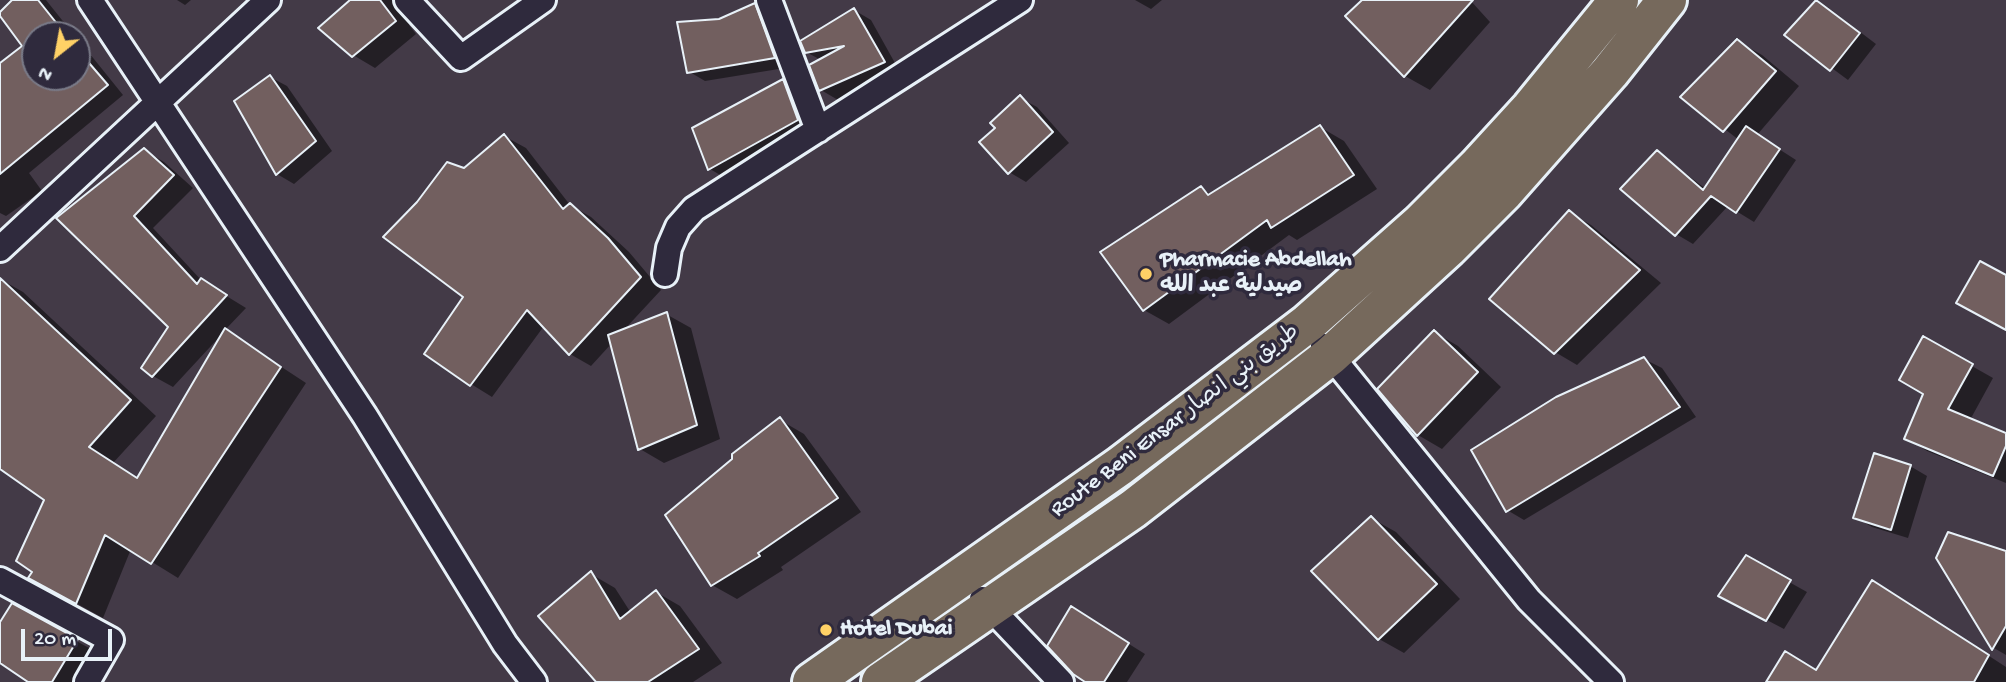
<!DOCTYPE html>
<html>
<head>
<meta charset="utf-8">
<style>
  body { margin:0 }
  #map { position:relative; width:2006px; height:682px; overflow:hidden; background:#433a47; font-family:"Gochi Hand",sans-serif }
  canvas { display:block }
  .north { position:absolute; left:21px; top:21px; width:70px; height:70px; box-sizing:border-box; background:#2f2a3d; border:2px solid #797a88; border-radius:50%; rotate:211deg; font-size:19px; font-weight:700; line-height:28px; text-align:center; color:#e8f1f8 }
  .north::after { content:''; display:block; margin:auto; width:24px; height:32px; background:#ffd166; clip-path:polygon(50% 0,100% 100%,50% 72%,0 100%) }
  .scale { position:absolute; left:21px; top:629px; width:91px; height:32px; box-sizing:border-box; border:4px solid #e8f1f8; border-top:0; padding-left:9px; font-size:21px; line-height:24px; white-space:nowrap; color:#e8f1f8; -webkit-text-stroke:5px #2f2a3d; paint-order:stroke }
</style>
</head>
<body>
<div id="map">
<canvas width="2006" height="682"></canvas>
<div class="north">N</div>
<div class="scale">20 m</div>
</div>
<script>
const g = document.querySelector('canvas').getContext('2d');
g.lineJoin = 'round';
function fill(path, color) {
  g.fillStyle = color;
  g.fill(path, 'evenodd');
}
function shape(rows) {
  const path = new Path2D();
  for (const r of rows) {
    path.moveTo(r[0], r[1]);
    for (let i = 2; i < r.length; i += 2) path.lineTo(r[i], r[i + 1]);
  }
  return path;
}
function strokePath(path, color, width, dash) {
  g.strokeStyle = color;
  g.lineWidth = width;
  g.lineCap = dash ? 'butt' : 'round';
  g.setLineDash(dash || []);
  g.stroke(path);
}
function drawText(font, color, halo, rows, align = 'center') {
  g.font = font + ' "Gochi Hand","Playpen Sans Arabic",sans-serif';
  g.lineWidth = 7;
  g.setLineDash([]);
  g.textBaseline = 'middle';
  g.strokeStyle = halo;
  g.fillStyle = color;
  for (const [text, x, y, turn = 0] of rows) {
    g.save();
    g.translate(x, y);
    g.rotate((+turn || 0) * Math.PI / 180);
    g.textAlign = isNaN(turn) ? turn : align;
    if (halo) g.strokeText(text, 0, 0);
    g.fillText(text, 0, 0);
    g.restore();
  }
}
fill(shape([
  [15,0,46,0,74,35,35,35,35,77,77,77,77,38,123,95,29,173,42,191,6,216,0,213,0,66,25,46],
  [177,0,191,0,185,5],
  [353,0,421,0,416,20,409,25,416,34,375,68,353,55],
  [1135,0,1162,0,1151,9],
  [1365,0,1470,0,1490,22,1430,90,1405,76,1348,16],
  [1818,0,1876,44,1848,80,1787,35],
  [755,5,772,15,791,67,705,81,688,71],
  [854,10,871,20,900,72,838,100,821,90,821,60,806,52],
  [1737,41,1762,55,1799,86,1757,135,1796,160,1754,222,1728,206,1693,244,1676,234,1657,152,1706,189,1739,140,1683,97],
  [270,77,287,86,332,151,294,184,277,174,236,101],
  [783,81,800,91,814,130,727,179,710,169],
  [1020,98,1037,107,1069,143,1026,182,1009,172,997,128],
  [1320,127,1344,141,1377,189,1297,240,1289,235,1169,324,1144,310,1201,188,1212,195],
  [504,136,526,148,570,205,591,217,629,252,661,290,623,331,666,314,691,328,720,439,664,463,640,449,612,343,591,366,570,354,544,326,492,397,471,384,465,297,465,170],
  [144,150,164,162,193,188,153,228,202,281,246,308,225,330,306,383,178,578,131,549,103,618,56,592,35,571,46,499,0,467,0,279,23,292,156,416,113,463,139,479,223,333,173,387,153,376,143,368,171,327,59,218],
  [1570,213,1591,225,1661,283,1577,365,1555,352],
  [1434,332,1458,346,1501,387,1442,449,1418,435],
  [1924,339,1993,378,1970,420,2006,435,2006,483,1927,451,1906,438,1925,393],
  [1644,359,1662,368,1696,417,1524,520,1507,510],
  [780,420,804,434,861,512,781,567,783,570,737,599,712,585],
  [1910,466,1927,476,1908,538,1872,527,1855,517],
  [1371,518,1396,532,1460,599,1404,653,1379,639],
  [2006,553,2006,655,1994,648,1938,558],
  [1746,558,1807,592,1784,629,1738,605],
  [591,574,615,588,631,613,656,592,680,606,722,663,693,682,598,682],
  [1897,596,2006,667,2006,682,1768,682,1817,671],
  [12,606,102,655,85,682,31,682,0,661,0,625],
  [1089,619,1145,654,1127,682,1089,682]
]), '#0007');
const building = shape([
  [12,0,38,0,66,35,35,35,35,77,77,77,77,49,108,85,0,174,0,63,22,46,0,16,0,12,12,0],
  [350,0,380,0,396,21,352,57,318,28,350,0],
  [1362,0,1473,0,1404,77,1345,16,1362,0],
  [1816,0,1860,33,1830,71,1784,35,1816,0],
  [755,3,775,58,687,73,677,22,719,19,755,3],
  [854,8,885,62,819,91,809,65,844,46,805,53,800,41,854,8],
  [1737,39,1776,71,1723,132,1680,97,1737,39],
  [270,75,316,141,276,175,234,101,270,75],
  [783,79,798,120,708,170,692,128,783,79],
  [1020,95,1053,132,1008,174,979,142,995,128,990,123,1020,95],
  [1320,125,1354,175,1271,228,1267,220,1143,311,1100,252,1201,186,1208,195,1320,125],
  [1746,126,1780,149,1736,213,1711,196,1675,236,1620,189,1657,150,1703,190,1746,126],
  [504,134,563,209,570,203,608,238,641,277,569,355,527,310,470,386,424,354,463,297,383,237,417,202,447,162,464,168,504,134],
  [144,148,174,175,134,216,197,284,201,278,227,295,152,377,141,368,168,327,56,218,144,148],
  [1569,210,1640,270,1554,354,1489,299,1569,210],
  [1980,261,2006,275,2006,330,1956,303,1980,261],
  [0,278,131,400,89,447,137,478,225,328,281,367,151,564,105,535,76,604,28,578,32,572,16,561,44,500,0,469,0,278],
  [667,312,697,425,638,450,608,335,667,312],
  [1434,330,1478,372,1417,436,1377,389,1434,330],
  [1923,336,1973,364,1948,409,2006,433,2006,446,1993,476,1904,439,1923,394,1899,380,1923,336],
  [1644,357,1680,407,1506,512,1471,450,1556,397,1644,357],
  [780,417,838,498,758,553,760,556,711,586,665,515,732,459,732,454,780,417],
  [1874,453,1911,465,1891,530,1853,518,1874,453],
  [1371,516,1437,584,1378,640,1311,571,1371,516],
  [1948,532,2006,551,2006,626,1992,650,1936,558,1948,532],
  [1746,555,1791,580,1766,621,1718,596,1746,555],
  [591,571,620,619,656,590,699,649,648,682,596,682,538,616,591,571],
  [1872,580,1989,655,1974,682,1766,682,1785,651,1816,670,1872,580],
  [12,603,78,639,52,682,28,682,0,663,0,622,12,603],
  [1071,606,1129,643,1104,682,1085,682,1073,674,1047,646,1071,606]
]);
fill(building, '#725f5f');
strokePath(building, '#e8f1f8', 2);
const street = shape([
  [90,0,365,416,505,644,534,682],
  [407,0,461,58,543,0],
  [769,0,818,130],
  [0,249,268,0],
  [665,274,669,248,678,227,694,209,1020,0],
  [1323,346,1529,600,1611,682],
  [0,580,111,640,87,682],
  [982,599,1061,682]
]);
const highway = shape([
  [812,682,1120,466,1308,323,1421,223,1477,167,1531,108,1619,0],
  [881,682,1133,509,1330,356,1448,248,1504,192,1610,72,1667,0]
]);
strokePath(street, '#e8f1f8', 30);
strokePath(highway, '#e8f1f8', 44);
strokePath(street, '#2f2a3d', 24);
strokePath(highway, '#76695c', 38);
for (const [x, y, r, color] of [
  [1146,274,7,"#ffd166"],
  [826,630,7,"#ffd166"]
]) {
  const dot = new Path2D();
  dot.arc(x, y, r, 0, 2 * Math.PI);
  g.fillStyle = color;
  g.fill(dot);
  strokePath(dot, '#2f2a3d', 2.5);
}
drawText('bold 23px', '#e8f1f8', '#2f2a3d', [
  ["Pharmacie Abdellah",1160,261],
  ["صيدلية عبد الله",1160,287],
  ["Hotel Dubai",840,630]
], 'left');
drawText('23px', '#e8f1f8', '#2f2a3d', [
  ["Route Beni Ensar طريق بني انصار",1176,422,-37]
]);
</script>
</body>
</html>
